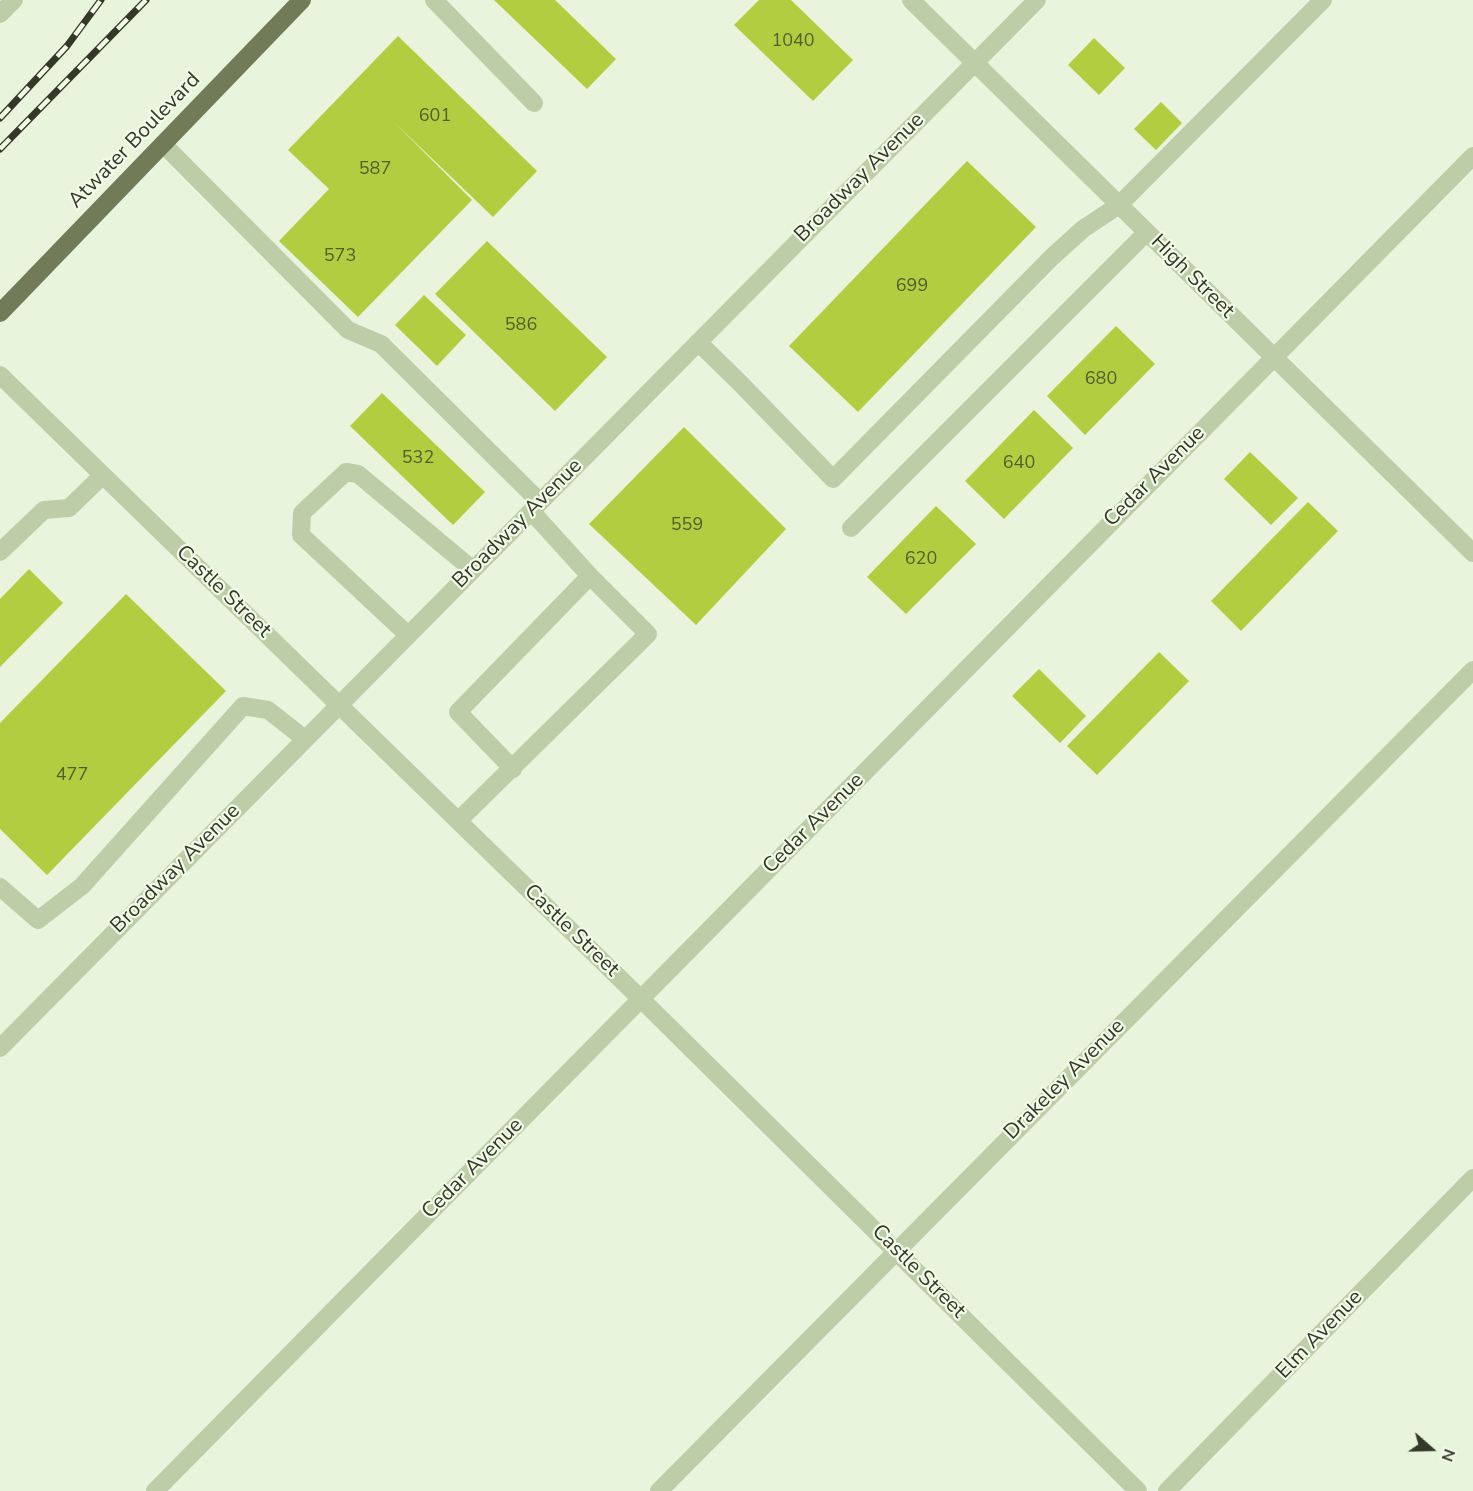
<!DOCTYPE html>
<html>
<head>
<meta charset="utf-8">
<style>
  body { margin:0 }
  #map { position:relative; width:1473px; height:1491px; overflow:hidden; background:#e8f4dc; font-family:"Nunito Sans",sans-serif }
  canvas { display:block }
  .north { position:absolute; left:1401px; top:1419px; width:60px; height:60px; -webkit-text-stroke:4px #f2fbe8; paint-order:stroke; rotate:110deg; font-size:16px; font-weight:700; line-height:24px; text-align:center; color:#343828 }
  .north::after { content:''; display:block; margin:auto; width:21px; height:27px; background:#343828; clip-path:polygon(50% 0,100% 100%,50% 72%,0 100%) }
</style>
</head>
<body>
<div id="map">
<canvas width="1473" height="1491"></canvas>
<div class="north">N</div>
</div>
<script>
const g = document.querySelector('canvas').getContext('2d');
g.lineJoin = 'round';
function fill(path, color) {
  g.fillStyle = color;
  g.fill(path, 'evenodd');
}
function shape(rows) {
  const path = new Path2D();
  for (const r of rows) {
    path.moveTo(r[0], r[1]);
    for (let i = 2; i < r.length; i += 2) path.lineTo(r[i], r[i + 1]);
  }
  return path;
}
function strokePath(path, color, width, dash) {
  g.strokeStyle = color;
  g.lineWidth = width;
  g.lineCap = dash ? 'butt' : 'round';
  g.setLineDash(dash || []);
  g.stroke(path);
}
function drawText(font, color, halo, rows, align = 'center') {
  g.font = font + ' "Nunito Sans",sans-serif';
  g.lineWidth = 4.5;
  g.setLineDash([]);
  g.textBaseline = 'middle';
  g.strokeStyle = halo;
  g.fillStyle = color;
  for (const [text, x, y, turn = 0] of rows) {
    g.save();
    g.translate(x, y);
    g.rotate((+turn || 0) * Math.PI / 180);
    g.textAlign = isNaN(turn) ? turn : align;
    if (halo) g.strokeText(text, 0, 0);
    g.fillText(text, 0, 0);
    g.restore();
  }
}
fill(shape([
  [494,0,555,0,616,59,587,89],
  [759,0,791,0,853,60,813,101,734,25],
  [398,36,537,171,493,217,395,123,472,200,358,317,279,241,329,189,288,150],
  [1094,38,1125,68,1099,95,1068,65],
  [1161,102,1182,123,1156,150,1134,129],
  [967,161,1036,227,858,412,789,346],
  [487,241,607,357,555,411,435,294],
  [424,295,466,335,437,366,395,325],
  [1116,326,1155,364,1085,435,1047,396],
  [382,393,485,492,453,525,350,426],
  [1034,410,1073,448,1004,519,965,481],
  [684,427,786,529,696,625,589,524],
  [1250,452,1298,498,1271,525,1224,479],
  [1308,502,1338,531,1241,631,1211,601],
  [936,506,976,544,906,614,867,577],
  [29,569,63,603,0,667,0,599],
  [126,594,226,691,47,875,0,829,0,723],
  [1159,652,1189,681,1097,775,1067,746],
  [1039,669,1086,716,1060,743,1012,696]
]), '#b1ce40');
strokePath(shape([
  [434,0,534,103],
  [911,0,1473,553],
  [0,14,14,0],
  [163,144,348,330,381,344,540,502],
  [698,342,740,383,833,479,1052,257,1083,229,1119,205,1323,0],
  [0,375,641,999,1138,1491],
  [851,528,1147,232],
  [0,552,44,510,69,508,103,475],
  [408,635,301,535,302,513,346,472,358,474,473,570],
  [513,769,458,712,590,576],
  [458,821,648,634,590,576,531,511],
  [0,887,38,920,82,886,243,706,268,710,305,739],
  [0,1048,1037,0],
  [155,1491,1473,156],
  [659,1491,1473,670],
  [1167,1491,1473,1178]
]), '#bdcda7', 18);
strokePath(shape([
  [0,313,302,0]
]), '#717b58', 18);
const rail = shape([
  [0,118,67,46,101,0],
  [0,149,146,0]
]);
strokePath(rail, '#343828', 7);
strokePath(rail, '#f2fbe8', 4.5, [14]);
drawText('18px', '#535e2e', null, [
  ["1040",793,42],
  ["601",435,117],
  ["587",375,170],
  ["573",340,257],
  ["699",912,287],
  ["586",521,326],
  ["680",1101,380],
  ["532",418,459],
  ["640",1019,464],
  ["559",687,526],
  ["620",921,560],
  ["477",72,776]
]);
drawText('21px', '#343828', '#f2fbe8', [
  ["Atwater Boulevard",135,141,-46],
  ["Broadway Avenue",860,178,-45],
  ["High Street",1192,277,45],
  ["Cedar Avenue",1155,477,-45],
  ["Broadway Avenue",518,524,-45],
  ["Castle Street",223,592,44],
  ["Cedar Avenue",814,824,-45],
  ["Broadway Avenue",176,869,-45],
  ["Castle Street",571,931,44],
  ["Drakeley Avenue",1065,1080,-45],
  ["Cedar Avenue",473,1169,-45],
  ["Castle Street",918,1272,45],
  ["Elm Avenue",1320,1335,-46]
]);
</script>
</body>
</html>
